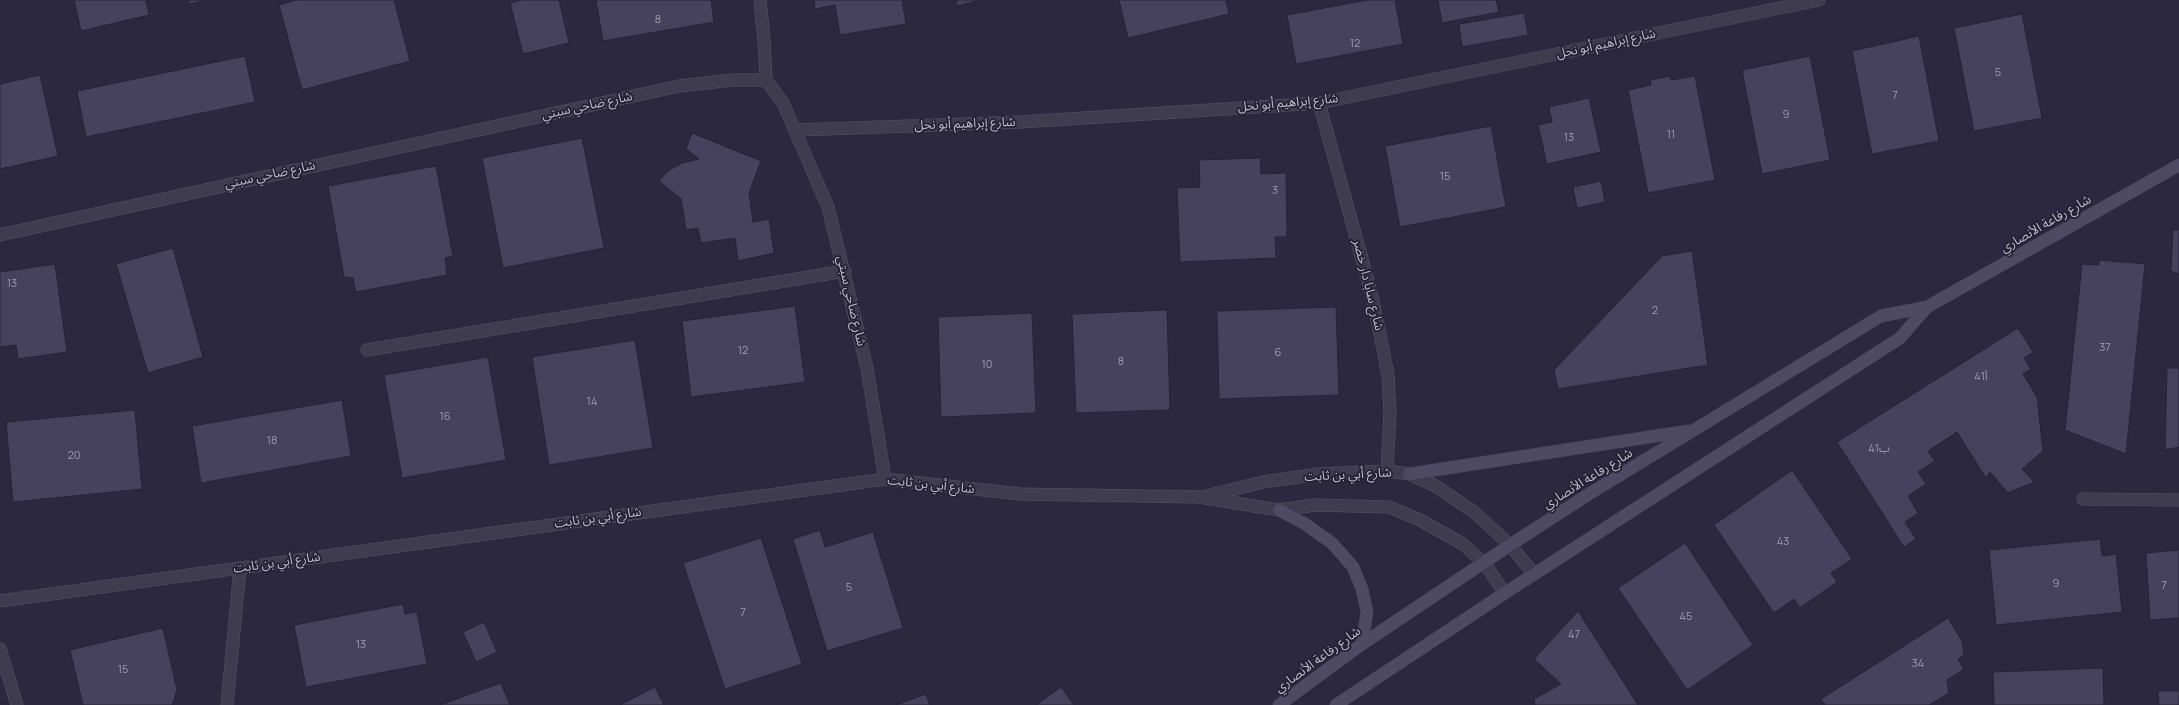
<!DOCTYPE html>
<html>
<head>
<meta charset="utf-8">
<style>
  body { margin:0 }
  canvas { display:block; background:#2b2840 }
</style>
</head>
<body>
<canvas width="2179" height="705"></canvas>
<script>
const g = document.querySelector('canvas').getContext('2d');
g.lineJoin = 'round';
function fill(path, color) {
  g.fillStyle = color;
  g.fill(path, 'evenodd');
}
function shape(rows) {
  const path = new Path2D();
  for (const r of rows) {
    path.moveTo(r[0], r[1]);
    for (let i = 2; i < r.length; i += 2) path.lineTo(r[i], r[i + 1]);
  }
  return path;
}
function strokePath(path, color, width, dash) {
  g.strokeStyle = color;
  g.lineWidth = width;
  g.lineCap = dash ? 'butt' : 'round';
  g.setLineDash(dash || []);
  g.stroke(path);
}
function drawText(font, color, halo, rows, align = 'center') {
  g.font = font + ' Manrope,"Noto Sans Arabic",sans-serif';
  g.lineWidth = 3.5;
  g.setLineDash([]);
  g.textBaseline = 'middle';
  g.strokeStyle = halo;
  g.fillStyle = color;
  for (const [text, x, y, turn = 0] of rows) {
    g.save();
    g.translate(x, y);
    g.rotate((+turn || 0) * Math.PI / 180);
    g.textAlign = isNaN(turn) ? turn : align;
    if (halo) g.strokeText(text, 0, 0);
    g.fillText(text, 0, 0);
    g.restore();
  }
}
const building = shape([
  [74,0,146,0,149,15,81,31,74,0],
  [188,0,208,0,189,4,188,0],
  [297,0,394,0,410,61,302,90,279,5,297,0],
  [522,0,559,0,569,43,523,54,510,3,522,0],
  [596,0,711,0,714,22,603,41,596,0],
  [814,0,902,0,906,24,840,35,835,5,815,9,814,0],
  [956,0,981,0,957,6,956,0],
  [1119,0,1226,0,1229,14,1128,38,1119,0],
  [1367,0,1395,0,1403,44,1296,64,1287,15,1367,0],
  [1438,0,1496,0,1499,12,1442,23,1438,0],
  [1524,13,1528,35,1462,47,1459,24,1524,13],
  [2022,14,2042,118,1974,131,1954,28,2022,14],
  [1919,36,1939,141,1872,154,1852,51,1919,36],
  [245,56,255,102,86,137,77,91,245,56],
  [1810,56,1830,160,1762,174,1742,70,1810,56],
  [40,75,58,156,0,169,0,84,40,75],
  [1670,76,1671,80,1695,76,1715,180,1648,193,1628,90,1651,85,1650,80,1670,76],
  [1589,98,1601,152,1547,164,1538,125,1552,122,1549,107,1589,98],
  [1491,126,1506,207,1400,227,1385,146,1491,126],
  [692,133,761,161,749,193,753,222,769,219,774,253,738,261,735,238,701,243,698,228,686,230,681,199,659,181,668,171,682,163,699,159,686,149,692,133],
  [582,138,604,248,503,268,482,158,582,138],
  [1260,158,1261,174,1286,173,1287,237,1275,237,1276,258,1180,262,1177,188,1200,187,1199,160,1260,158],
  [436,166,453,256,445,258,447,275,356,292,353,278,344,277,328,186,436,166],
  [1601,181,1605,202,1577,208,1573,187,1601,181],
  [2173,230,2179,230,2179,274,2171,271,2173,230],
  [173,248,203,357,148,373,116,264,173,248],
  [1692,251,1708,365,1558,389,1554,370,1662,256,1692,251],
  [2099,260,2145,264,2126,454,2065,430,2082,264,2099,265,2099,260],
  [55,264,67,352,18,359,16,345,0,347,0,272,55,264],
  [795,306,805,382,691,397,682,321,795,306],
  [1336,307,1339,395,1219,399,1217,311,1336,307],
  [1167,310,1170,410,1076,413,1072,314,1167,310],
  [1032,313,1036,413,941,417,938,317,1032,313],
  [2018,328,2033,352,2024,358,2031,369,2023,374,2037,397,2043,451,2022,469,2034,482,2008,493,1990,472,1986,478,1957,432,1928,451,1935,461,1918,472,1926,484,1908,496,1918,513,1905,522,1916,539,1904,547,1837,442,2018,328],
  [635,340,653,448,549,465,532,357,635,340],
  [488,357,506,460,402,478,384,375,488,357],
  [2167,368,2179,368,2179,447,2165,450,2167,368],
  [342,400,351,456,201,483,192,426,342,400],
  [135,410,142,489,13,502,6,422,135,410],
  [1792,470,1852,559,1831,573,1837,582,1800,608,1794,599,1774,613,1714,525,1792,470],
  [820,530,825,547,873,532,903,628,827,651,793,539,820,530],
  [761,538,802,664,725,689,683,563,761,538],
  [2100,539,2102,556,2116,554,2122,612,1996,625,1989,550,2100,539],
  [1685,543,1753,645,1687,690,1618,588,1685,543],
  [2179,550,2179,618,2150,620,2146,553,2179,550],
  [403,604,405,614,417,612,427,664,306,687,294,625,403,604],
  [1578,611,1638,705,1535,705,1534,699,1561,684,1534,659,1578,611],
  [1948,618,1962,641,1964,655,1958,659,1964,669,1947,680,1949,693,1929,705,1825,705,1821,699,1948,618],
  [484,622,497,652,476,662,463,632,484,622],
  [163,628,177,690,172,705,83,705,70,650,163,628],
  [2103,668,2104,705,1994,705,1993,672,2103,668],
  [501,683,510,705,440,705,501,683],
  [655,687,664,705,620,705,655,687],
  [1061,687,1074,705,1036,705,1061,687],
  [2158,691,2179,691,2179,705,2159,705,2158,691],
  [926,694,930,705,896,705,926,694]
]);
fill(building, '#46425e');
strokePath(building, '#262337', 1);
const lane = shape([
  [367,350,845,271]
]);
const street = shape([
  [760,0,764,40,766,80],
  [1319,103,1371,292,1380,334,1388,375,1390,412,1387,471],
  [796,130,1021,122,1319,103,1819,0],
  [0,235,679,86,733,80,766,80,783,103,828,207,867,368,885,479],
  [1206,496,1263,482,1319,474,1387,471,1409,474,1434,485,1474,512,1510,545,1534,574],
  [2083,499,2179,500],
  [0,601,885,479,1020,494,1199,497,1279,510,1315,505,1389,507,1420,520,1463,544,1484,563,1505,593],
  [0,649,17,705],
  [227,705,240,568]
]);
const secondary = shape([
  [1409,474,1688,431],
  [1279,510,1305,524,1332,543,1353,567,1362,589,1367,612,1362,644],
  [1279,705,1362,644,1510,545,1589,494,1881,316,1927,307,2179,165],
  [1336,705,1505,593,1900,338,1927,307]
]);
strokePath(lane, '#575467', 13);
strokePath(street, '#575467', 13);
strokePath(secondary, '#464356', 13);
strokePath(lane, '#3f3c50', 12);
strokePath(street, '#3f3c50', 12);
strokePath(secondary, '#4f4a63', 12);
drawText('11px', '#9e9baf', null, [
  ["8",658,20],
  ["12",1355,44],
  ["5",1998,73],
  ["7",1895,96],
  ["9",1786,115],
  ["11",1671,135],
  ["13",1569,138],
  ["15",1445,177],
  ["3",1275,191],
  ["13",12,284],
  ["2",1655,311],
  ["37",2105,348],
  ["12",743,351],
  ["6",1278,353],
  ["8",1121,362],
  ["10",987,365],
  ["41أ",1981,377],
  ["14",592,402],
  ["16",445,417],
  ["18",272,441],
  ["41ب",1879,449],
  ["20",74,456],
  ["43",1783,542],
  ["9",2056,584],
  ["7",2164,586],
  ["5",849,588],
  ["7",743,613],
  ["45",1686,617],
  ["47",1574,635],
  ["13",361,645],
  ["34",1918,664],
  ["15",123,670]
]);
drawText('13px', '#bcb9ca', '#242135', [
  ["شارع إبراهيم أبو نحل",1606,44,-12],
  ["شارع إبراهيم أبو نحل",1288,103,-5],
  ["شارع ضاحي سبتي",587,106,-12],
  ["شارع إبراهيم أبو نحل",965,124,-2],
  ["شارع ضاحي سبتي",270,175,-12],
  ["شارع رفاعة الأنصاري",2046,224,-30],
  ["شارع سابا دار خضر",1368,285,76],
  ["شارع ضاحي سبتي",851,301,77],
  ["شارع أبي بن ثابت",1348,475,-3],
  ["شارع رفاعة الأنصاري",1588,479,-32],
  ["شارع أبي بن ثابت",931,485,6],
  ["شارع أبي بن ثابت",598,518,-8],
  ["شارع أبي بن ثابت",277,563,-8],
  ["شارع رفاعة الأنصاري",1318,660,-36]
]);
</script>
</body>
</html>
